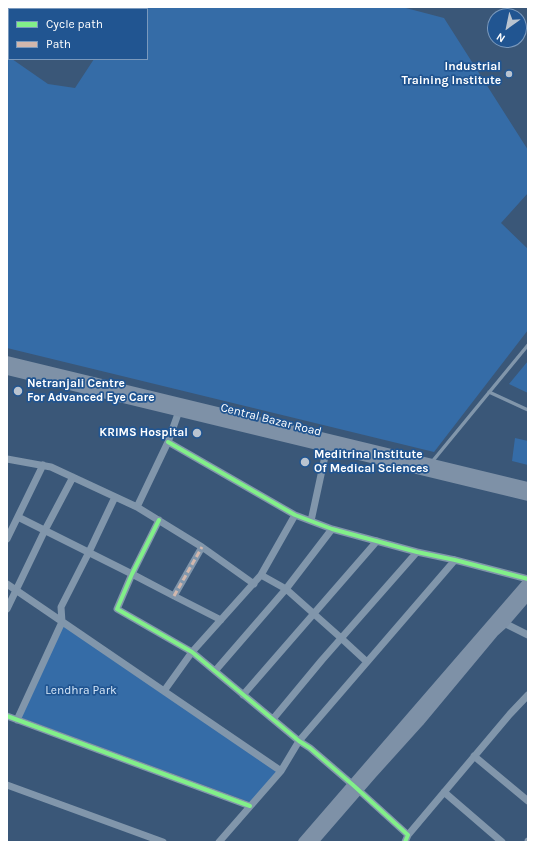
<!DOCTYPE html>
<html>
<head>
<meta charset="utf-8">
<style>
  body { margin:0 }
  #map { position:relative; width:535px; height:849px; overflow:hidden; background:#3a5778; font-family:Karla,sans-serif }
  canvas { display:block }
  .frame { position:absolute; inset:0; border:8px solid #fff; pointer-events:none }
  .legend { position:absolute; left:8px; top:8px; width:140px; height:52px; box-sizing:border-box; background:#215591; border:1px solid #7a99bd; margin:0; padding:5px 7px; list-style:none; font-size:12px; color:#fff }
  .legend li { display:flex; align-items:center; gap:8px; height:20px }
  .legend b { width:20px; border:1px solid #7a99bd }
  .north { position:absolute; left:487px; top:8px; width:40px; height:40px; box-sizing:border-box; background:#215591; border:1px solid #7a99bd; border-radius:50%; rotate:213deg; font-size:11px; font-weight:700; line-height:16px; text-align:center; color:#fff }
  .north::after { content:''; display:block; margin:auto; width:14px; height:18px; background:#bac4d0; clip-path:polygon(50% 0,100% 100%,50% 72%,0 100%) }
</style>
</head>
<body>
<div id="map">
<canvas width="535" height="849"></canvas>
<div class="frame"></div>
<ul class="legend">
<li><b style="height:5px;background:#82f089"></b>Cycle path</li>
<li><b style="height:5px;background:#d1b7ad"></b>Path</li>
</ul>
<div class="north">N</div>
</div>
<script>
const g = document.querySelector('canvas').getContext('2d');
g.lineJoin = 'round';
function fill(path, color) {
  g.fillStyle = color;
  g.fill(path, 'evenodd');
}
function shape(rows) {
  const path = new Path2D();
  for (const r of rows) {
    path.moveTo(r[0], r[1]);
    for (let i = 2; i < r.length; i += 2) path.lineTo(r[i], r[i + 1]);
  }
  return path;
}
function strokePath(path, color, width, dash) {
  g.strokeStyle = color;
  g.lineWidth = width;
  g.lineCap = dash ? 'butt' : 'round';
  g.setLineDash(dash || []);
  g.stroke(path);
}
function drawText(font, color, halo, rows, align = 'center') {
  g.font = font + ' Karla,sans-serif';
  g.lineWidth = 3.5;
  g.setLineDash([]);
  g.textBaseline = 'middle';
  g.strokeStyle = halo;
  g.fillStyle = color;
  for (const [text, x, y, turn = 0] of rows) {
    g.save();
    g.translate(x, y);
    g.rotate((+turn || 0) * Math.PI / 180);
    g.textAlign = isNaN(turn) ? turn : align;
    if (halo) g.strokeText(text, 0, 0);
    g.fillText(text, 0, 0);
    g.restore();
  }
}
fill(shape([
  [130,7,402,7,444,18,528,150,528,193,501,223,528,249,528,330,434,452,7,348,7,56,9,57,9,59,12,59,48,84,75,88,94,59,147,59,147,9,128,9],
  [528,361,528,393,509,384],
  [515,438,528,441,528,465,512,461],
  [62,622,281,771,252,803,19,717]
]), '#356ca7');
strokePath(shape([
  [489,392,528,410],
  [431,463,528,345]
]), '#8196ab', 3.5);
strokePath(shape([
  [63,9,66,7],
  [168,442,295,515,332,529,417,552,455,560,528,579],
  [7,459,51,467,137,507,202,547,254,584],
  [137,507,168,442,179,411],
  [18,517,132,574,174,596,221,620],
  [159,520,132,574,117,609,192,652,299,741,310,748,353,785,408,835,405,842],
  [311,521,327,447],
  [7,539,43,465],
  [261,575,286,589,341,638,367,662],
  [7,584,281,771],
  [174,596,202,547],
  [7,609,45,530,73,477],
  [504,623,528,635],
  [215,671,286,589,332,529],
  [164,691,192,652,261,575,295,515],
  [243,695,377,541],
  [7,716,250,806],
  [273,719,322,660,417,552],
  [17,720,62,622,61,607,89,552,115,497],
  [474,756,528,801],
  [7,785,163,842],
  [444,792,502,842],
  [408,835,510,714,528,695],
  [219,842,281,771,299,741,455,560],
  [528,842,528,841]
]), '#8196ab', 7);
strokePath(shape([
  [7,361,528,487],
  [7,370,528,496],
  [303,842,528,582],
  [313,842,372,774,419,722,494,632,504,623,528,595]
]), '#7e91a7', 10);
strokePath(shape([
  [174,596,202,547]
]), '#d1b7ad', 3, [6, 3]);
strokePath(shape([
  [168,442,295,515,332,529,417,552,455,560,528,579],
  [159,520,132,574,117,609,192,652,299,741,310,748,353,785,408,835,405,842],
  [7,716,250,806]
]), '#82f089', 4);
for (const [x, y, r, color] of [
  [509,74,4,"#bac4d0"],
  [18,391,5,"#bac4d0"],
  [197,433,5,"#bac4d0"],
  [305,462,5,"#bac4d0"]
]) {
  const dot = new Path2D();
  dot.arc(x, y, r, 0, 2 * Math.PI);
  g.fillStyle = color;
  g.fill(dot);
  strokePath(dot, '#215591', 1.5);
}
drawText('bold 12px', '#fff', '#215591', [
  ["Industrial",501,67],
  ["Training Institute",501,81],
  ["Netranjali Centre",27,384,"left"],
  ["For Advanced Eye Care",27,398,"left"],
  ["KRIMS Hospital",188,433],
  ["Meditrina Institute",314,455,"left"],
  ["Of Medical Sciences",314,469,"left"]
], 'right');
drawText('12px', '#fff', '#215591', [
  ["Central Bazar Road",271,420,14]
]);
drawText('12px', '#d7e8f9', '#215591', [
  ["Lendhra Park",81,691]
]);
</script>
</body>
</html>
